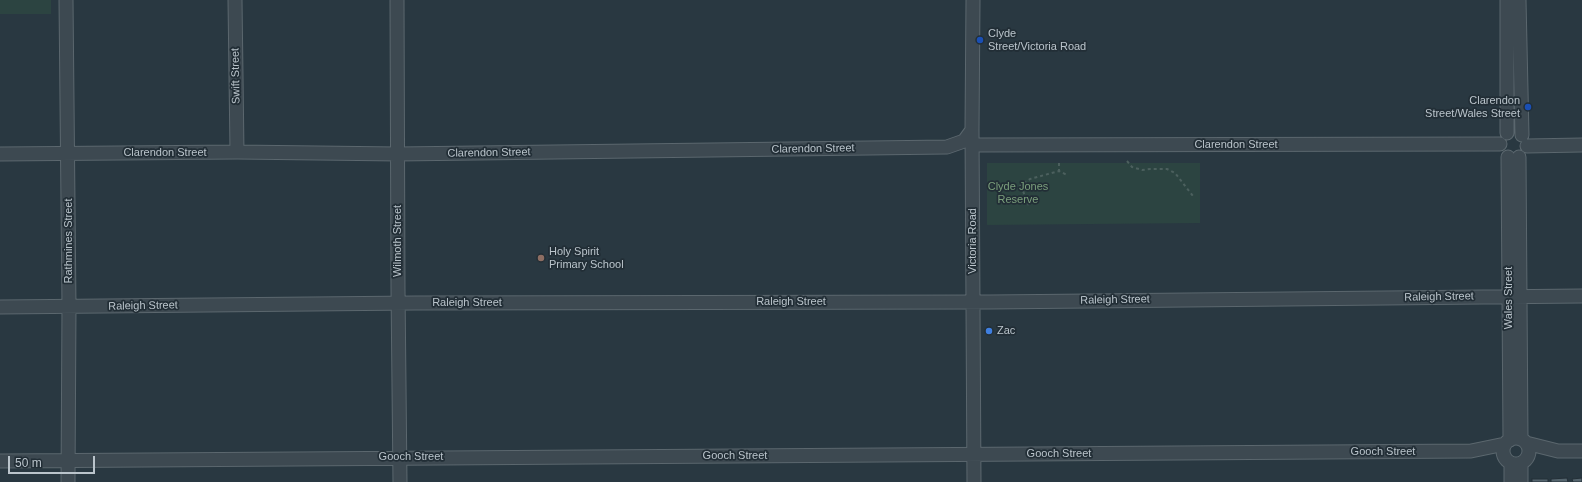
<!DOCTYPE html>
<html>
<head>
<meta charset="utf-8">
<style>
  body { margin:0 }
  #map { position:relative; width:1582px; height:482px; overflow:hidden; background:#293841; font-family:Helvetica,sans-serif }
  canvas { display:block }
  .scale { position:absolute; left:8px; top:456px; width:87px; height:18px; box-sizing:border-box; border:2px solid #bac4cb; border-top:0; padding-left:5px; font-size:12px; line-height:14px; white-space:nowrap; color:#bac4cb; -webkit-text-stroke:3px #222e36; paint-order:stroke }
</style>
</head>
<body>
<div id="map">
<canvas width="1582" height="482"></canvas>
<div class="scale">50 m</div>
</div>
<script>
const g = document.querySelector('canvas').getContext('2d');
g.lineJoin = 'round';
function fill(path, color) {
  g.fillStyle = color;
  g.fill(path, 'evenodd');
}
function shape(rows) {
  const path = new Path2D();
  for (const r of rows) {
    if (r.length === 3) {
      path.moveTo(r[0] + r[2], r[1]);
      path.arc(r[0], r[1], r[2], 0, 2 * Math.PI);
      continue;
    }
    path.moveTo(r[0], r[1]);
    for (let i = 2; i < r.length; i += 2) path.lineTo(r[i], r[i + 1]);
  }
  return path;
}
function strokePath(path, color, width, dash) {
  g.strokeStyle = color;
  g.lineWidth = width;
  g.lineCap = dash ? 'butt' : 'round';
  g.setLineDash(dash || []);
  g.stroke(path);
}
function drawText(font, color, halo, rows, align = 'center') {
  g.font = font + ' Helvetica,sans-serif';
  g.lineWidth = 3.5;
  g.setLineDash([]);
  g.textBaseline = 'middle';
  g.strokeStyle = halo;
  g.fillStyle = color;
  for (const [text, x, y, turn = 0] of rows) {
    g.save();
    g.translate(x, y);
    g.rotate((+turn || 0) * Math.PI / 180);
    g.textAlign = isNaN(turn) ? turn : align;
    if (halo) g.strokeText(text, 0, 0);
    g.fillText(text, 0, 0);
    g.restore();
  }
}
fill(shape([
  [0,0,51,0,51,14,0,14],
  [987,163,1200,163,1200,223,987,225]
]), '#2c4441');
const building = shape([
  [1567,478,1568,482,1551,482,1551,479,1567,478],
  [1582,478,1582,482,1573,482,1572,479,1582,478],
  [1532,479,1548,479,1548,482,1532,482,1532,479]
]);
fill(building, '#55656e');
strokePath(building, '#243038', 1);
const minor = shape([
  [66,0,69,306,68,482],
  [235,0,237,152],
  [397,0,398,289,400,482],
  [973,0,972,130,974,482],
  [1507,0,1507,133],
  [1519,0,1522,135],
  [972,145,1500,144],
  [1527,146,1582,145],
  [0,154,237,152,398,154,947,147,964,141,972,130],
  [1508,157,1510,440],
  [1519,157,1521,439],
  [0,307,415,303,990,302,1582,296],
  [1516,451,13],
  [1526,443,1558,451,1582,451],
  [0,461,1471,451,1505,444],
  [1521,463,1521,482],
  [1511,482,1511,463]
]);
strokePath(minor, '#5b676e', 15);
strokePath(shape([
  [1127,161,1132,167,1142,170,1150,169,1167,169,1175,173,1193,196],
  [1059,163,1059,171],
  [990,184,995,183,1012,188,1019,187,1030,179,1059,171,1067,175],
  [1019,187,1023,191,1029,206]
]), '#4c605e', 2, [3, 3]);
strokePath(minor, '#3d4951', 13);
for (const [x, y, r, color] of [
  [980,40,4,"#1a4fb4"],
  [1528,107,4,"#1a4fb4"],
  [541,258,4,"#8d6e63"],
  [989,331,4,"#3f7fe0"]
]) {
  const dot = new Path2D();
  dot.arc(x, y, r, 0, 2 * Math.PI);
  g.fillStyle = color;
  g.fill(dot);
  strokePath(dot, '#222e36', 1.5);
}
drawText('11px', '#bac4cb', '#222e36', [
  ["Clyde",988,34],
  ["Street/Victoria Road",988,47],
  ["Clarendon",1520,101,"right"],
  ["Street/Wales Street",1520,114,"right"],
  ["Holy Spirit",549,252],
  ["Primary School",549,265],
  ["Zac",997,331]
], 'left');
drawText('11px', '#bac4cb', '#222e36', [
  ["Swift Street",236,76,-91],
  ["Clarendon Street",1236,145],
  ["Clarendon Street",813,149,-1],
  ["Clarendon Street",165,153],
  ["Clarendon Street",489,153,-1],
  ["Rathmines Street",69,241,-90],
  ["Wilmoth Street",398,241,-90],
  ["Victoria Road",973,241,-90],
  ["Raleigh Street",1439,297,-1],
  ["Wales Street",1509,298,-90],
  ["Raleigh Street",1115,300,-1],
  ["Raleigh Street",791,302],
  ["Raleigh Street",467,303],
  ["Raleigh Street",143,306,-1],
  ["Gooch Street",1383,452],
  ["Gooch Street",1059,454],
  ["Gooch Street",735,456],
  ["Gooch Street",411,457]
]);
drawText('11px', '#7b9f7c', '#222e36', [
  ["Clyde Jones",1018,187],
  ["Reserve",1018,200]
]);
</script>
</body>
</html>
